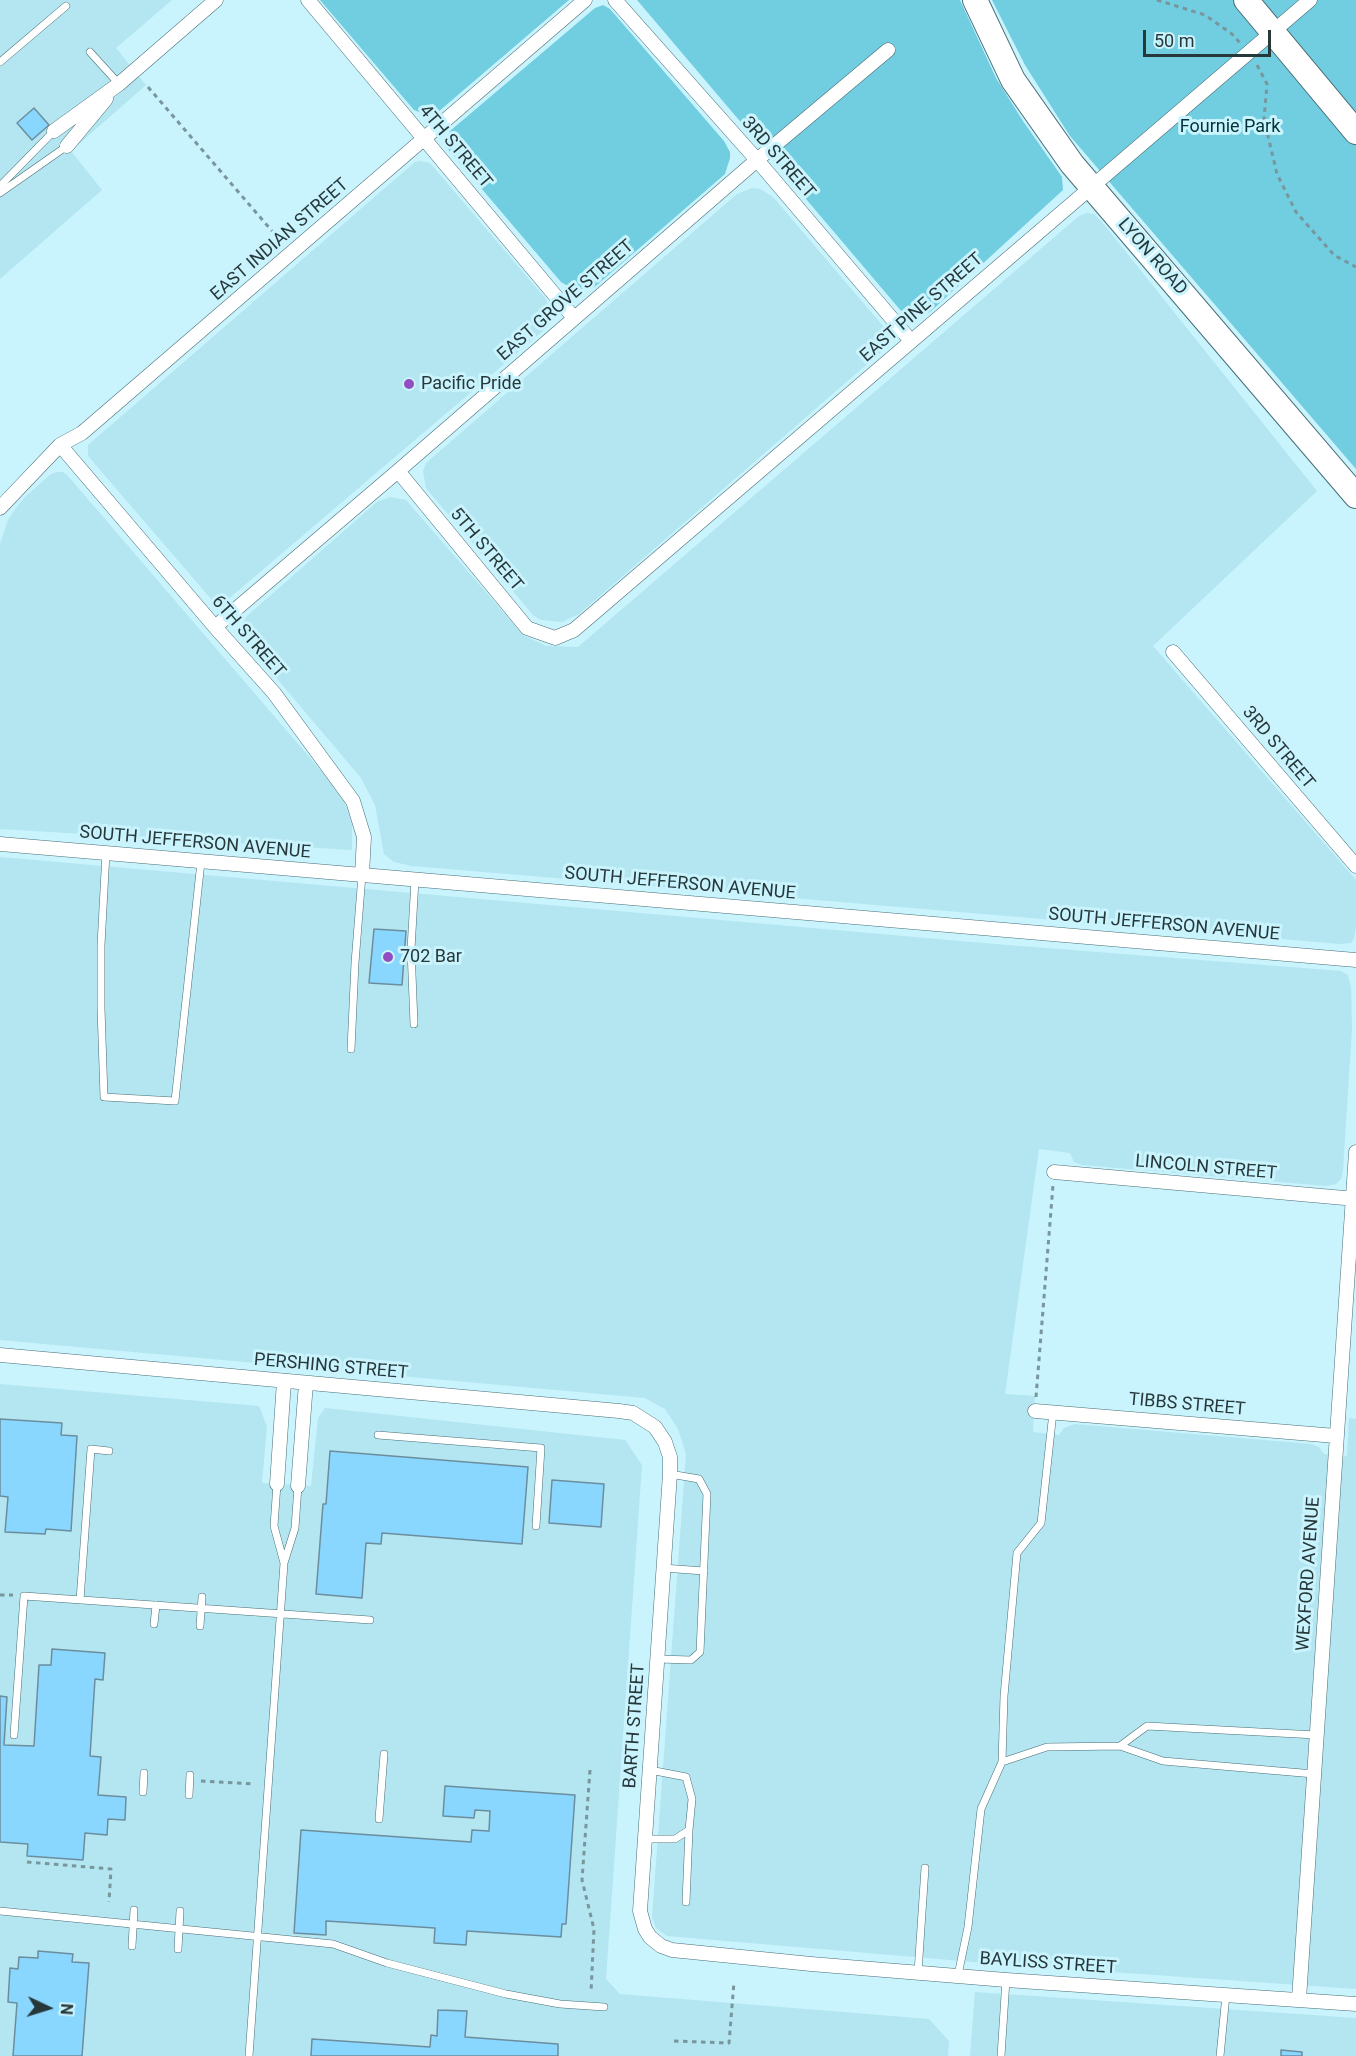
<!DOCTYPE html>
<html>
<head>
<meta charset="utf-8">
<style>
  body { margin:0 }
  #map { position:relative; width:1356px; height:2056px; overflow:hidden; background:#c9f3fd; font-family:Roboto,sans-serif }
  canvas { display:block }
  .north { position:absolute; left:18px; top:1978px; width:60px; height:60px; -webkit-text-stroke:4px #c9f3fd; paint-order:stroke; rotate:94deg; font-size:16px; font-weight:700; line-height:24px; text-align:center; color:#27383b }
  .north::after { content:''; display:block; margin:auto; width:21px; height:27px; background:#27383b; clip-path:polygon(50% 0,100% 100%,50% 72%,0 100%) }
  .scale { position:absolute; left:1143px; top:30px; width:128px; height:27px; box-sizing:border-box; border:3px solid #27383b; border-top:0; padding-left:8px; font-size:18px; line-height:21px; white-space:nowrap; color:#27383b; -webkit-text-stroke:4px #c9f3fd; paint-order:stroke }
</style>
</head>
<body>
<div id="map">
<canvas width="1356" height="2056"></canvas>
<div class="north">N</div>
<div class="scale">50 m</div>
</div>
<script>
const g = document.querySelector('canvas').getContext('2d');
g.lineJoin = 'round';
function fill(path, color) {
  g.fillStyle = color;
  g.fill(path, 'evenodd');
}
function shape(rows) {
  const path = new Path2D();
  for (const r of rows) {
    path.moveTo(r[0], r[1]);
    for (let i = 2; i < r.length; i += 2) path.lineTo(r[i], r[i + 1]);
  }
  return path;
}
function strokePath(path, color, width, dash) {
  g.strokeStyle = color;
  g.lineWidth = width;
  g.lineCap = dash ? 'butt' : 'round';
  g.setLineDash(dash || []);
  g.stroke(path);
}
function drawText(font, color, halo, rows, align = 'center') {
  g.font = font + ' Roboto,sans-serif';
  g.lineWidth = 6;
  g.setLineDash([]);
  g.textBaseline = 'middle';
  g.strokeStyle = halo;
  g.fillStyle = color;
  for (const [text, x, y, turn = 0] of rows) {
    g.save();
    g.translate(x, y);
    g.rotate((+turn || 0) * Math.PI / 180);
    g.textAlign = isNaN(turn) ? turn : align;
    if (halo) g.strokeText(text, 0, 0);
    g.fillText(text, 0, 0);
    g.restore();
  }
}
fill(shape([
  [0,0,172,0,116,48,146,85,71,151,102,190,0,279],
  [420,161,430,163,546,299,550,314,548,324,544,330,226,601,222,603,212,600,88,456,88,445,415,162],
  [752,188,760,189,773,197,883,326,885,339,881,352,579,614,562,622,541,620,533,615,426,488,423,471,426,463,737,194],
  [1087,213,1094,214,1102,222,1317,491,1153,646,1356,880,1356,927,1354,939,1351,943,1340,944,412,866,394,862,384,854,375,805,361,778,240,635,240,627,247,616,377,502,390,497,406,500,523,635,546,646,578,647,1079,216],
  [57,472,63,472,68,476,335,787,343,798,352,824,352,850,0,829,0,544,8,520,16,508,25,497,51,474],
  [0,857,995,944,1341,971,1348,975,1351,987,1352,1028,1343,1170,1341,1179,1336,1184,1326,1186,1082,1165,1074,1162,1070,1153,1039,1149,1005,1394,1035,1396,1033,1432,1059,1435,1064,1428,1075,1424,1311,1444,1319,1447,1324,1454,1347,1456,1349,1418,1356,1419,1356,1989,997,1964,667,1936,656,1928,652,1917,686,1454,678,1429,665,1409,645,1398,0,1340],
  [0,1384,259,1406,267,1427,262,1483,311,1486,318,1418,325,1408,625,1440,642,1465,606,1979,620,1994,929,2019,949,2041,948,2056,0,2056],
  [975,1992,1356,2018,1356,2056,970,2056]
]), '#b3e6f0');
fill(shape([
  [320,0,569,0,438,112,427,115,414,110],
  [637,0,960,0,996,78,1023,121,1062,177,1063,190,930,312,922,315,902,312],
  [992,0,1356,0,1356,469,1070,136,1025,65],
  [603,5,610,9,724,141,730,152,730,158,725,174,598,284,593,288,575,290,561,282,447,148,445,140,450,131,595,8]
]), '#71cde0');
const building = shape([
  [34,108,49,125,32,140,17,123,34,108],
  [374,929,406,931,402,985,369,983,374,929],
  [0,1419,62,1423,61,1435,77,1436,71,1531,46,1529,45,1534,5,1532,8,1497,0,1496,0,1419],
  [330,1451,528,1467,522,1544,382,1533,381,1544,366,1543,362,1598,316,1594,323,1504,326,1504,330,1451],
  [552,1480,604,1484,601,1527,549,1523,552,1480],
  [52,1649,105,1653,103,1680,95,1679,90,1756,101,1757,98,1795,126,1797,125,1820,108,1819,107,1835,85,1833,83,1860,27,1856,28,1844,0,1842,0,1696,7,1697,4,1745,34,1746,39,1665,51,1665,52,1649],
  [445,1786,575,1795,566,1924,562,1924,561,1937,467,1931,466,1945,434,1943,435,1928,326,1921,326,1935,294,1933,301,1830,471,1842,472,1830,489,1831,490,1811,475,1810,474,1818,443,1816,445,1786],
  [38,1951,73,1954,72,1962,89,1963,82,2056,13,2056,17,2003,8,2002,10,1968,18,1969,19,1957,38,1958,38,1951],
  [438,2010,467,2011,465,2037,558,2044,558,2056,311,2056,312,2039,430,2047,431,2035,437,2036,438,2010],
  [1281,2050,1302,2052,1302,2056,1281,2056,1281,2050]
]);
fill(building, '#89d7fe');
strokePath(building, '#6c8d9e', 1.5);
const lane = shape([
  [90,52,119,84],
  [0,62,66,6],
  [0,186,54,131],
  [0,193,67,146],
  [106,853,101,945,101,1008,104,1097,175,1101,201,862],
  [414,1024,411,949,415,880],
  [351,1049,355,963,362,875],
  [378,1435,541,1448,536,1526],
  [277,1484,274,1526,284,1563],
  [663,1568,704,1571],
  [80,1600,91,1449,109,1451],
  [154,1624,156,1605],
  [200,1626,202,1597],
  [657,1659,691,1660,700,1652,707,1494,699,1479,670,1474],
  [14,1735,24,1596,370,1620],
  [1120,1746,1147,1726,1316,1735],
  [1002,1762,1047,1747,1120,1746,1163,1761,1314,1774],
  [143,1792,144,1773],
  [189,1795,190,1775],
  [379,1819,384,1754],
  [645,1839,675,1839,689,1830,692,1799,686,1777,650,1770],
  [686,1902,689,1830],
  [0,1911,333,1944,387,1963,506,1994,560,2004,604,2007],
  [132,1946,134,1910],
  [178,1949,180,1911],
  [918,1972,925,1868],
  [958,1975,968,1927,981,1809,1002,1762,1004,1696,1017,1553,1041,1523,1053,1412],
  [249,2056,284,1563,295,1528,298,1486],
  [1001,2056,1006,1980],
  [1220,2056,1226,1995]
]);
const street = shape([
  [308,0,574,318],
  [615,0,757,160,911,341],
  [54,131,119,84,216,0],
  [67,146,106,99],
  [60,445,215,627,274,693,353,801,364,837,362,875],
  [398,471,527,628,555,638,574,630,1310,0],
  [0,508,60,445,82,433,585,0],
  [215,627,398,471,757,160,888,50],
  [1173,652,1356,866],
  [0,844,1356,960],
  [1054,1172,1356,1199],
  [0,1355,619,1411,633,1413,655,1427,665,1442,670,1457,670,1474,640,1911,645,1929,650,1937,661,1946,672,1950,811,1964,1006,1980,1356,2004],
  [1035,1411,1336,1436],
  [277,1484,284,1381],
  [298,1486,306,1383],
  [1299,1999,1356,1152]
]);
const highway = shape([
  [975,0,1013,80,1072,164,1356,496],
  [1246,0,1356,132]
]);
strokePath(lane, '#486e76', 8);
strokePath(street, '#486e76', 15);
strokePath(highway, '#486e76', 26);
strokePath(shape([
  [1157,0,1205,15,1232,34,1240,43],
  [1257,65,1267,84,1264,119,1277,174,1296,212,1334,255,1356,267],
  [148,87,272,231],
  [1036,1397,1053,1185],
  [0,1595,13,1595],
  [590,1770,582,1880,594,1929,591,1992],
  [201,1781,254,1784],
  [27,1862,111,1869,109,1902],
  [674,2041,729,2043,734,1982]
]), '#78969c', 3, [4.5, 4.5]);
strokePath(lane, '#fff', 7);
strokePath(street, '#fff', 14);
strokePath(highway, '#fff', 24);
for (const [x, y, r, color] of [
  [409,384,6,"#914dc1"],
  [388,957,6,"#914dc1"]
]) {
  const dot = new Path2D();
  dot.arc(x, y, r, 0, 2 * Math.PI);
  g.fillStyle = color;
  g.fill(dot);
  strokePath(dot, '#c9f3fd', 2);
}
drawText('18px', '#02323a', '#c9f3fd', [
  ["Fournie Park",1230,127]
]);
drawText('18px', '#27383b', '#c9f3fd', [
  ["4TH STREET",455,147,50],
  ["3RD STREET",778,158,49],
  ["EAST INDIAN STREET",280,240,-41],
  ["LYON ROAD",1152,257,49],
  ["EAST GROVE STREET",566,301,-41],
  ["EAST PINE STREET",922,308,-41],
  ["5TH STREET",486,550,50],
  ["6TH STREET",248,637,49],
  ["3RD STREET",1278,748,50],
  ["SOUTH JEFFERSON AVENUE",195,843,5],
  ["SOUTH JEFFERSON AVENUE",680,884,5],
  ["SOUTH JEFFERSON AVENUE",1164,925,5],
  ["LINCOLN STREET",1206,1168,5],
  ["PERSHING STREET",331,1367,5],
  ["TIBBS STREET",1187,1405,5],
  ["WEXFORD AVENUE",1309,1574,-86],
  ["BARTH STREET",635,1726,-86],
  ["BAYLISS STREET",1048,1964,4]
]);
drawText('18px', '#27383b', '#c9f3fd', [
  ["Pacific Pride",421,384],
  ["702 Bar",400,957]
], 'left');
</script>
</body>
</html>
